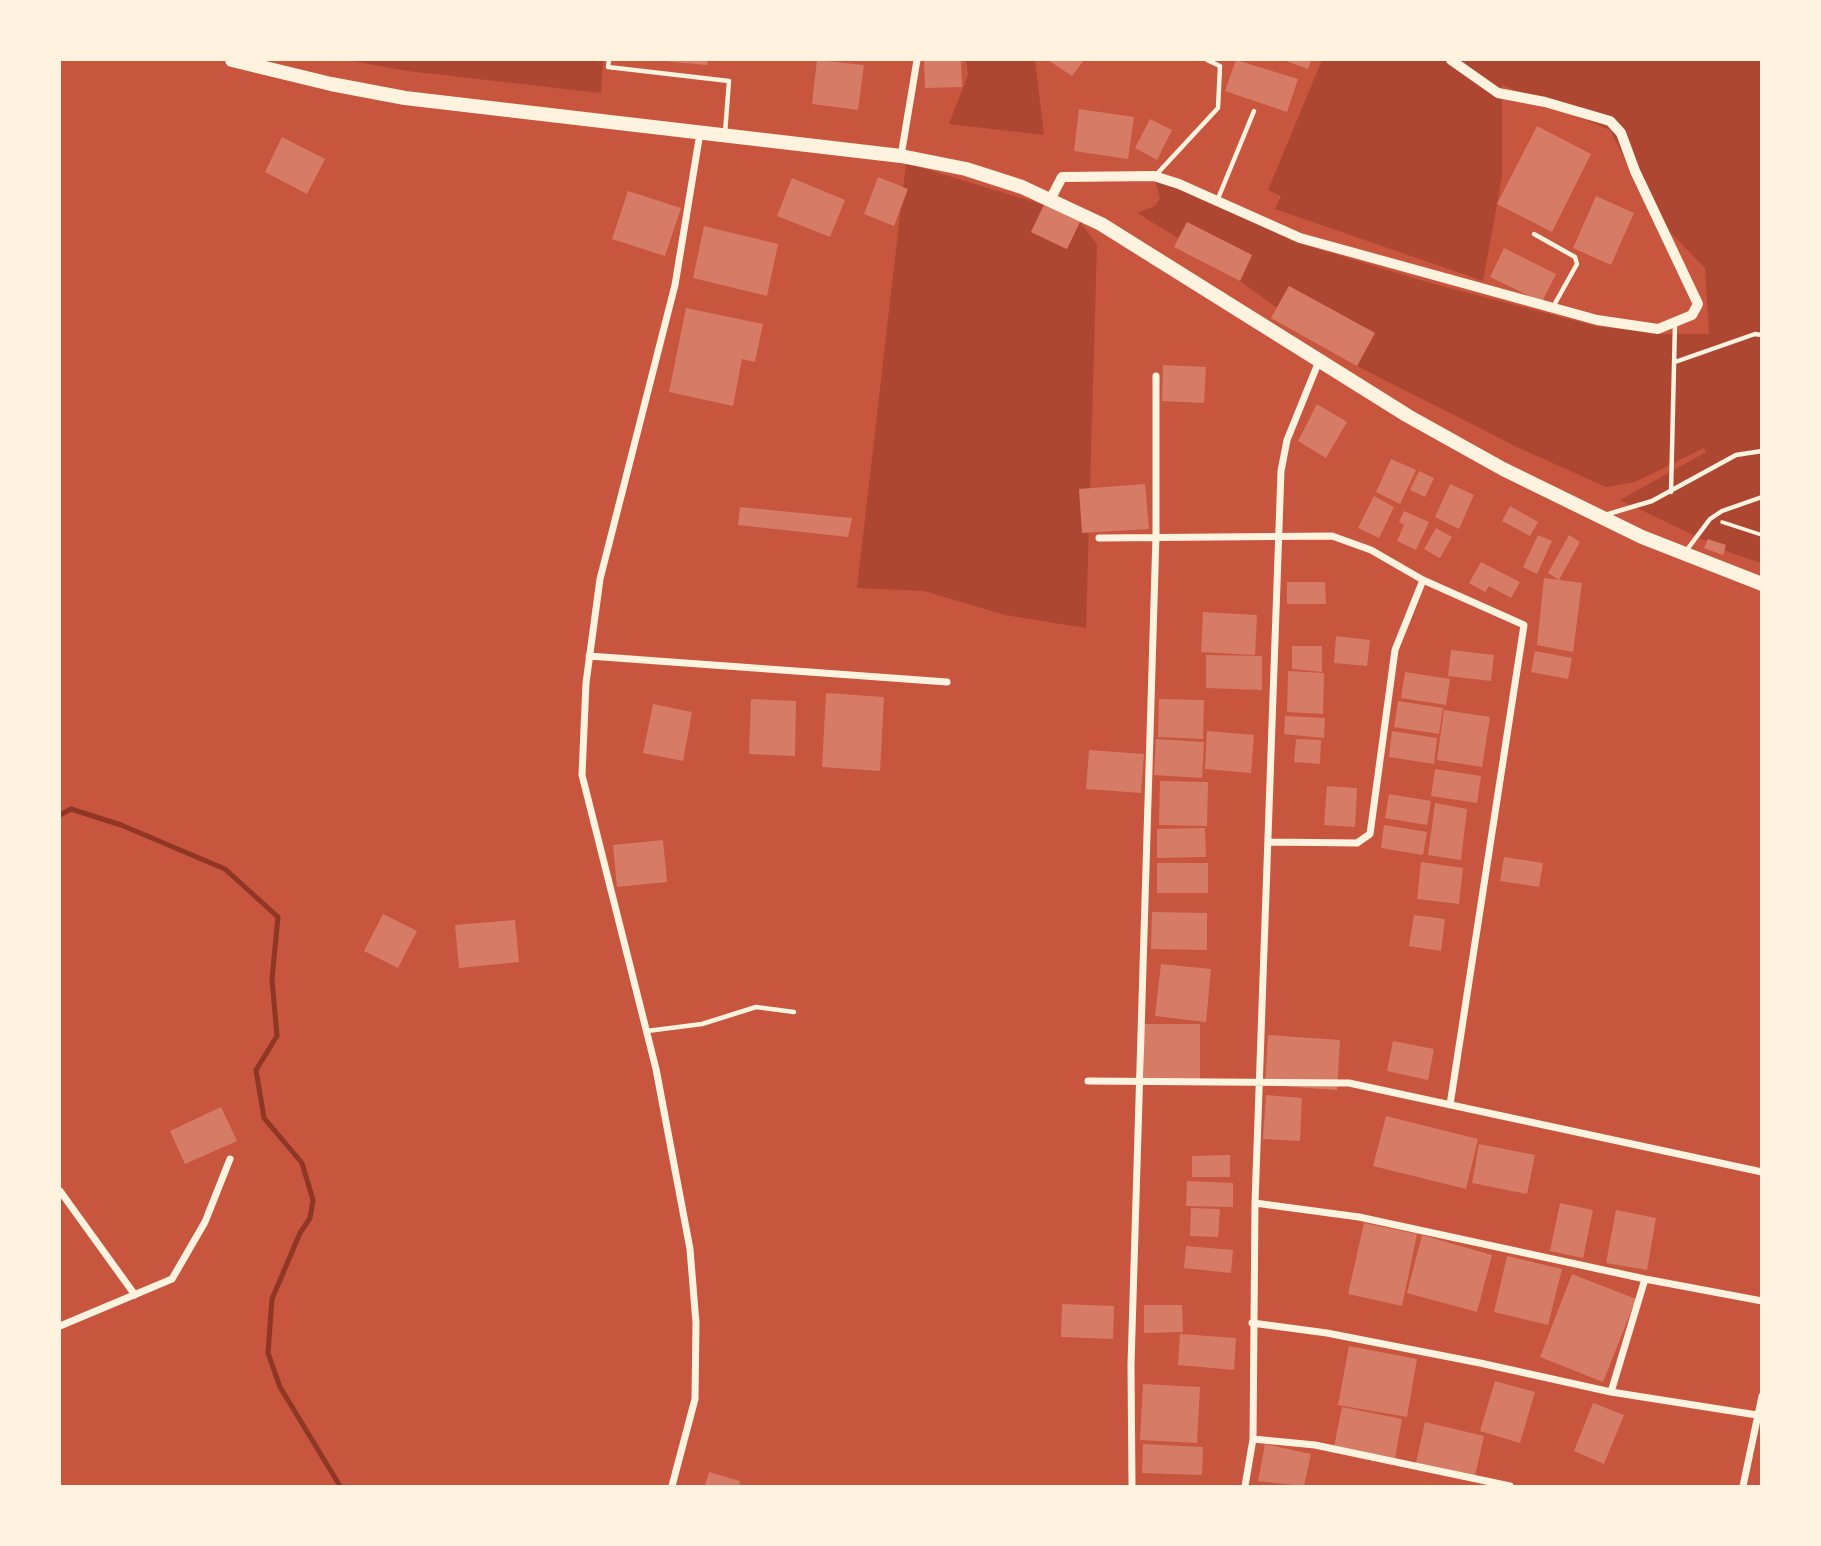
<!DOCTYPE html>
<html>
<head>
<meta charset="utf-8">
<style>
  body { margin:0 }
  #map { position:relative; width:1821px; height:1546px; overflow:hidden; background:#c8553d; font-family:Ubuntu,sans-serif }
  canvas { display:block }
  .frame { position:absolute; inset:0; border:61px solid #fff3e0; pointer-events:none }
</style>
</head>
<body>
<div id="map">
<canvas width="1821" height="1546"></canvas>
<div class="frame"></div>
</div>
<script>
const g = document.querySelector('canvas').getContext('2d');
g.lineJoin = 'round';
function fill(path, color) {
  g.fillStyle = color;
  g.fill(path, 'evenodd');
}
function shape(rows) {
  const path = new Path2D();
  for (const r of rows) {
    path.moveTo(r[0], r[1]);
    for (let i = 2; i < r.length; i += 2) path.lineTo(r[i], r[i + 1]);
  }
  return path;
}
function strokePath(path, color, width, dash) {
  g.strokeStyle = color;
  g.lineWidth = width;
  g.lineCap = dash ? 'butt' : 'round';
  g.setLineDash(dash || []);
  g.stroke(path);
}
fill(shape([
  [347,60,603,60,601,93,407,71],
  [966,60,1035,60,1044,135,949,124,968,75],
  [1322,60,1761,60,1761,563,1731,553,1620,500,1706,452,1704,448,1635,482,1606,487,1519,448,1357,366,1375,333,1289,286,1277,308,1240,281,1252,255,1187,222,1178,238,1137,213,1155,206,1160,198,1155,181,1195,193,1292,241,1427,282,1595,326,1661,334,1709,334,1705,268,1654,216,1610,130,1502,85,1502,177,1483,281,1275,209,1281,196,1268,190],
  [906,163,1044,205,1031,232,1066,249,1080,222,1097,244,1086,628,1005,615,924,591,857,588]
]), '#ae4732');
strokePath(shape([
  [60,815,71,809,121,825,225,869,278,917,272,979,277,1036,256,1070,264,1118,302,1163,313,1200,310,1218,300,1233,272,1299,268,1353,280,1387,340,1486]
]), '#8f3625', 5);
fill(shape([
  [652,60,708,60,707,65],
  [817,60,864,65,858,110,812,104],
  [924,60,961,60,962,87,925,88],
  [1048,60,1084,60,1072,76],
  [1236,60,1298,79,1287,112,1225,91],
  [1283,60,1311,60,1308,69],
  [1079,109,1134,117,1128,159,1074,151],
  [1150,119,1172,130,1157,160,1135,148],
  [1537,126,1591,154,1552,232,1497,204],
  [282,137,325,159,307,194,265,172],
  [878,177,908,189,894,226,864,214],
  [792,178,845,200,830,237,777,216],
  [628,191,681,208,665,256,612,239],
  [1596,196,1634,213,1611,265,1573,248],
  [1044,205,1080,222,1067,249,1031,232],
  [1187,222,1252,255,1240,281,1174,247],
  [704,226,778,244,767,296,693,278],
  [1504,248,1556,274,1542,302,1490,277],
  [1289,286,1375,333,1357,366,1271,318],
  [686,308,763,324,755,362,742,359,733,406,669,392],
  [1163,365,1206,367,1204,403,1162,401],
  [1317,404,1347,422,1326,458,1298,441],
  [1391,459,1416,470,1400,504,1376,492],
  [1419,471,1434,478,1425,497,1410,490],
  [1145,484,1149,529,1082,533,1079,489],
  [1450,484,1474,495,1459,529,1435,517],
  [1374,496,1394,507,1379,538,1358,528],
  [1510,506,1538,522,1530,536,1502,521],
  [740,507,852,518,848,537,738,525],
  [1404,511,1429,522,1416,550,1397,541,1404,525,1399,522],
  [1436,528,1452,537,1440,558,1424,549],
  [1538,535,1552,541,1537,574,1523,567],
  [1569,535,1580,542,1559,580,1548,573],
  [1708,539,1726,545,1723,555,1704,548],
  [1481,562,1520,582,1511,598,1489,586,1485,592,1469,583],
  [1544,578,1582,583,1573,652,1537,645],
  [1287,582,1325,582,1326,604,1287,604],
  [1203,612,1257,615,1255,655,1201,652],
  [1336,636,1370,640,1367,666,1334,663],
  [1292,646,1322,646,1322,672,1292,669],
  [1451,650,1494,655,1491,681,1448,676],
  [1535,651,1572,658,1568,679,1531,672],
  [1206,655,1262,656,1262,690,1206,688],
  [1288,671,1324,673,1323,714,1287,712],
  [1405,672,1450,679,1446,705,1401,698],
  [826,693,884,697,880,771,822,767],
  [751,699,796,701,795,756,749,754],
  [1159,699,1204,700,1203,739,1158,737],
  [1398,701,1443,708,1439,734,1394,727],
  [653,704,692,712,683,761,643,753],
  [1444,710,1490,717,1482,767,1437,760],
  [1285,716,1325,718,1324,738,1284,734],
  [1207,731,1254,735,1251,773,1205,769],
  [1392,731,1437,738,1434,764,1389,757],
  [1156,739,1204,742,1202,778,1154,775],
  [1296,739,1321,740,1320,764,1294,762],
  [1089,750,1144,754,1141,793,1086,789],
  [1435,769,1481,776,1477,803,1431,796],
  [1160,781,1208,782,1207,826,1159,825],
  [1327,786,1357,788,1355,827,1324,825],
  [1389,794,1431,801,1427,825,1385,818],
  [1435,803,1467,809,1461,860,1428,855],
  [1384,825,1427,832,1423,855,1381,848],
  [1205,828,1206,857,1157,858,1157,829],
  [663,840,667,882,617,887,613,845],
  [1504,857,1543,863,1539,887,1500,881],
  [1421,862,1463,868,1459,904,1417,899],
  [1157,863,1208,863,1208,893,1157,893],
  [1152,912,1207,913,1207,950,1151,949],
  [383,914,417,931,398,968,364,951],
  [1414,915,1445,919,1441,951,1409,946],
  [515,920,519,962,459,968,455,925],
  [1161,964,1211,969,1206,1022,1155,1016],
  [1144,1024,1200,1024,1200,1080,1144,1080],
  [1268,1035,1340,1040,1337,1090,1265,1085],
  [1393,1041,1434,1049,1428,1080,1387,1071],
  [1266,1095,1302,1098,1300,1141,1263,1139],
  [221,1107,237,1141,185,1164,170,1131],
  [1386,1116,1478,1139,1466,1189,1373,1166],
  [1479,1144,1535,1155,1527,1194,1472,1183],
  [1230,1155,1230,1177,1192,1177,1192,1156],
  [1187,1181,1233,1183,1233,1207,1186,1206],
  [1560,1203,1593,1210,1583,1258,1550,1251],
  [1191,1208,1220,1209,1218,1237,1190,1236],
  [1616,1210,1656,1218,1647,1270,1606,1263],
  [1364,1223,1417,1234,1402,1306,1348,1294],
  [1422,1235,1492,1255,1477,1312,1407,1293],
  [1186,1246,1233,1250,1231,1273,1184,1268],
  [1507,1256,1562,1269,1548,1325,1494,1312],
  [1572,1274,1636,1299,1603,1382,1540,1357],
  [1062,1304,1114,1306,1113,1339,1061,1337],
  [1144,1305,1182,1305,1183,1332,1144,1333],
  [1180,1334,1236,1338,1234,1370,1178,1365],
  [1349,1346,1417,1359,1407,1417,1338,1405],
  [1495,1381,1535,1392,1520,1443,1480,1431],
  [1143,1384,1200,1387,1197,1443,1140,1440],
  [1593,1403,1624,1415,1604,1464,1574,1451],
  [1342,1407,1402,1419,1394,1464,1333,1452],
  [1425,1422,1484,1436,1474,1480,1415,1467],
  [1143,1444,1203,1447,1202,1475,1142,1473],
  [1265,1444,1311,1454,1304,1486,1258,1481],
  [709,1472,740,1481,739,1486,705,1486]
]), '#d67c66');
strokePath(shape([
  [1722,522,1762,535]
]), '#fff3e0', 3.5);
strokePath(shape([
  [609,60,608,67,729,81,725,133],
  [1155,176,1218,108,1220,66,1207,60],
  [1217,201,1254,111],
  [1534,234,1575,257,1577,264,1553,307],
  [1675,362,1755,334,1762,335],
  [1671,492,1675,324],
  [1605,515,1652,501,1736,455,1762,451],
  [1686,551,1710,519,1722,511,1762,497],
  [647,1031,702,1024,756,1007,794,1012]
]), '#fff3e0', 4.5);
strokePath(shape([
  [901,156,917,60],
  [1099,538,1332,536,1371,550,1423,580,1524,625,1450,1105],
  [589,656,947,682],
  [1269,842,1357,843,1370,834,1395,650,1423,580],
  [1088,1081,1349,1083,1762,1172],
  [60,1191,135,1295],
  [1255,1203,1359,1217,1645,1279,1762,1301],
  [1252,1323,1327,1333,1480,1363,1611,1392,1757,1415],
  [60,1326,172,1279,205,1222,230,1159],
  [1611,1392,1645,1279],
  [1253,1439,1315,1445,1510,1486],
  [672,1486,695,1399,696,1323,690,1249,656,1069,582,775,586,683,600,579,675,285,700,133],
  [1132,1486,1131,1365,1156,536,1156,376],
  [1245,1486,1253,1439,1255,1203,1281,471,1287,440,1319,361],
  [1743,1486,1762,1396]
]), '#fff3e0', 7);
strokePath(shape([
  [1051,198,1062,177,1154,176,1179,184,1300,238,1597,320,1658,329,1692,315,1698,304,1635,171,1621,133,1610,121,1545,102,1498,93,1451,60]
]), '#fff3e0', 10);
strokePath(shape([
  [232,60,331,84,405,98,901,156,966,169,1022,187,1101,224,1408,416,1503,469,1642,537,1762,584]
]), '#fff3e0', 14);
</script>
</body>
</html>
